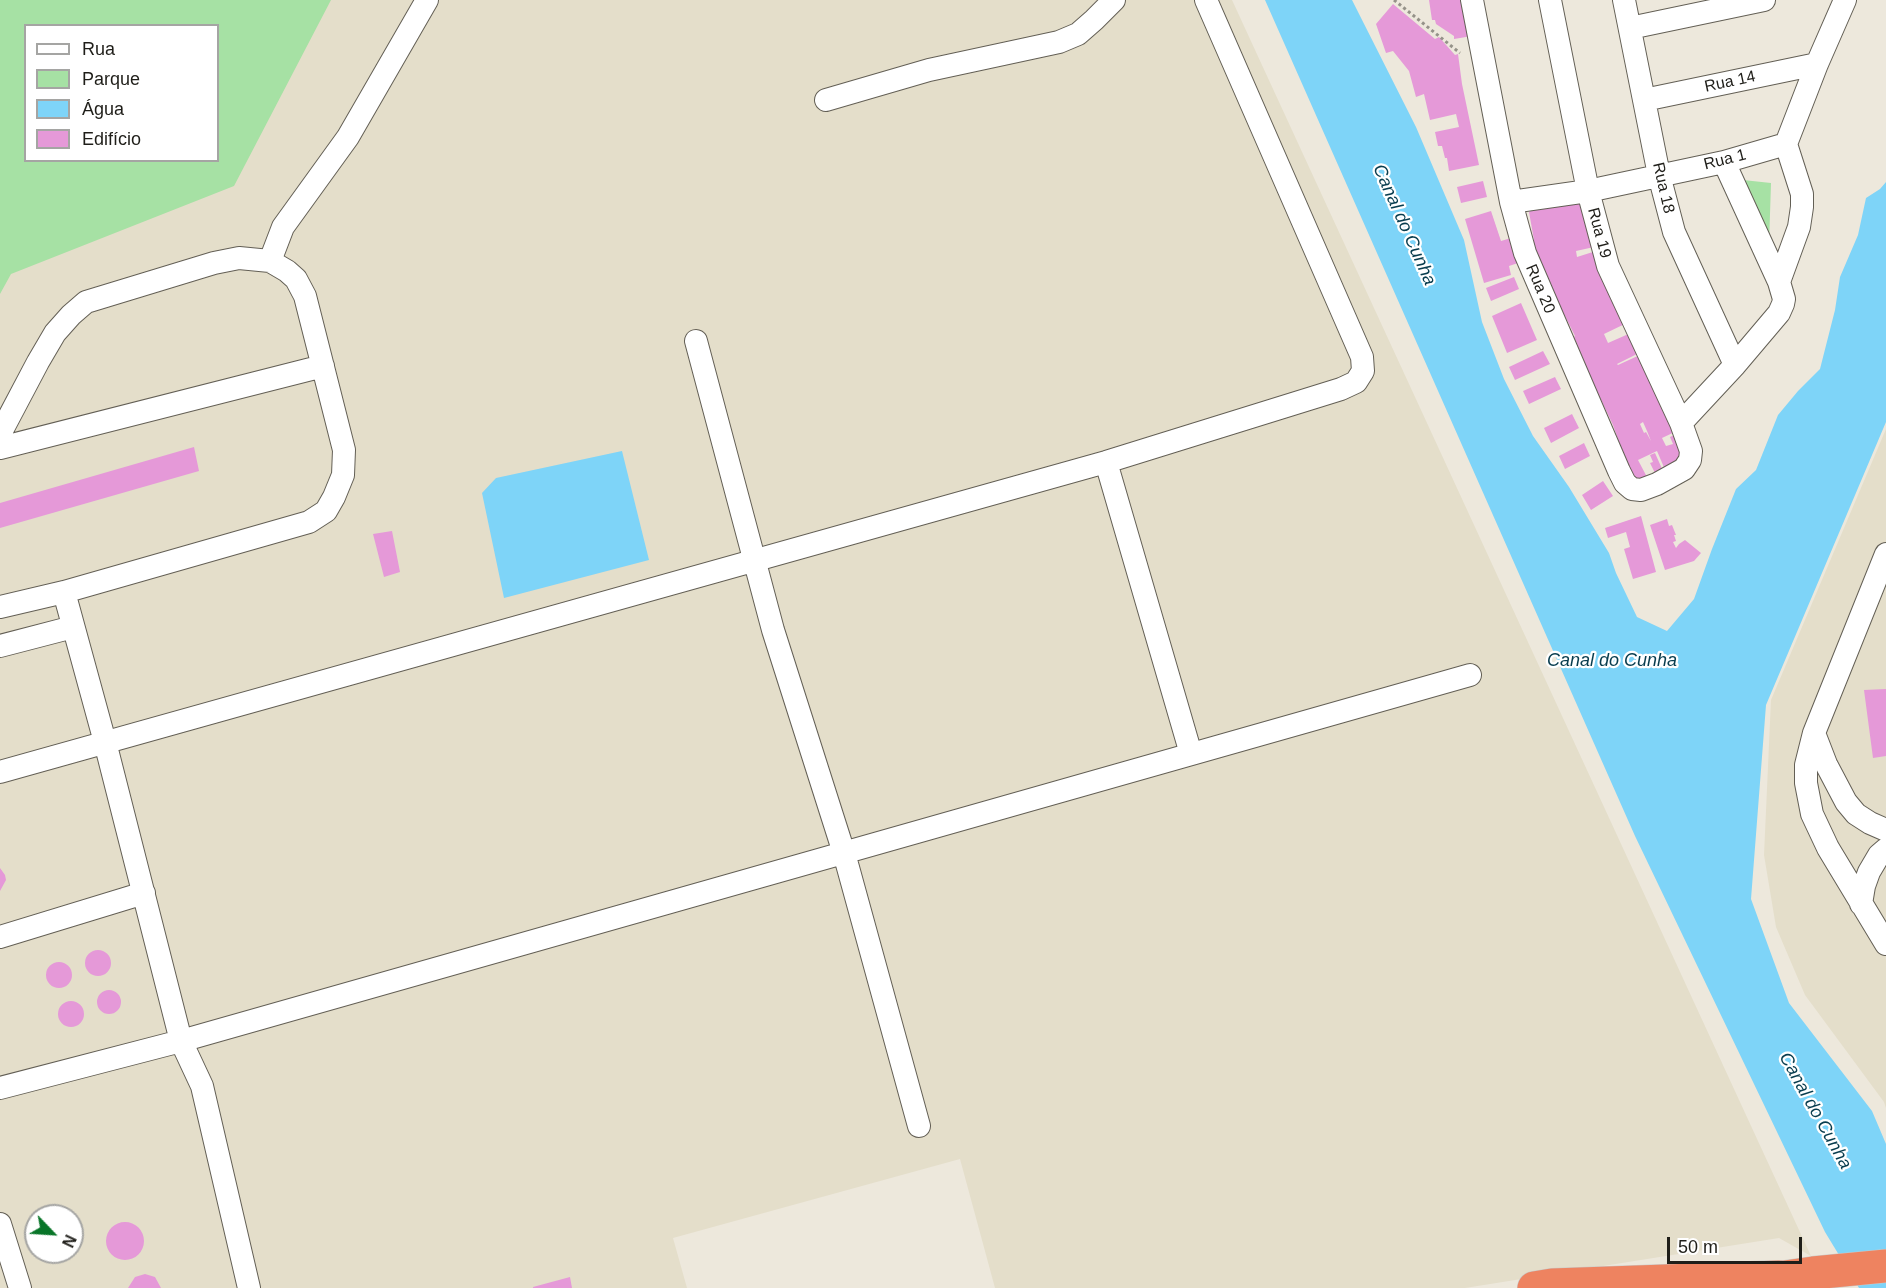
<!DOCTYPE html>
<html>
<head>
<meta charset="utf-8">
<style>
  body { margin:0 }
  #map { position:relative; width:1886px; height:1288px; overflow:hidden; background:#ede8dc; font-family:Arial,sans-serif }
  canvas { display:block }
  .legend { position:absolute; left:24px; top:24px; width:195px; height:138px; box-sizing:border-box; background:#fff; border:2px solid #a5a5a3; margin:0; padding:8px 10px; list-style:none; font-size:18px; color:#1f1e19 }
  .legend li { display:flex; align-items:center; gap:12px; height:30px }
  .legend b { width:30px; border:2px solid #a5a5a3 }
  .north { position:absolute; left:24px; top:1204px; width:60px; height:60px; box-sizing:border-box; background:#fff; border:2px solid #a5a5a3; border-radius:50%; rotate:115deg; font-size:16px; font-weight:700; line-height:24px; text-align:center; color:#1f1e19 }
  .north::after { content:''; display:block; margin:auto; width:21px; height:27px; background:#087528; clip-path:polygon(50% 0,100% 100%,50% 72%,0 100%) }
  .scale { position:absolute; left:1667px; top:1237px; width:135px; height:27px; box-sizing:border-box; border:3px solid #1f1e19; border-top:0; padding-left:8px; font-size:18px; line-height:21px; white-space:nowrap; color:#1f1e19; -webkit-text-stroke:4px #fff; paint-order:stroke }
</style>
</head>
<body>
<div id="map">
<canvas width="1886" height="1288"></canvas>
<ul class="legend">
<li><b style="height:8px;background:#fff"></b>Rua</li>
<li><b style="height:16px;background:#a6e1a4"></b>Parque</li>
<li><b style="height:16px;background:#7ed4f8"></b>Água</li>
<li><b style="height:16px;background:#e599d8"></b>Edifício</li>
</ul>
<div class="north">N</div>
<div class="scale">50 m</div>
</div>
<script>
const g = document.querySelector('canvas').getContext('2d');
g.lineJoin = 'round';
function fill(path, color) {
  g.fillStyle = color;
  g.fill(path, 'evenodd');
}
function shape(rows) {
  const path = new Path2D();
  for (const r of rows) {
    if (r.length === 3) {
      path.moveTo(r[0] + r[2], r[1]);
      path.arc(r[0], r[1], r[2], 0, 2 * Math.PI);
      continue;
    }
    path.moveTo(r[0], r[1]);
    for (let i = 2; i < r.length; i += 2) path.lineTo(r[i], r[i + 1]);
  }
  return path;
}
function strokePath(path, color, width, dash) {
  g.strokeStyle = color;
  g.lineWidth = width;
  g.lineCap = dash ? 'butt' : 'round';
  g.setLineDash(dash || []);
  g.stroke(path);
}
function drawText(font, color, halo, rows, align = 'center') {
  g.font = font + ' Arial,sans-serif';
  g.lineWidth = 4.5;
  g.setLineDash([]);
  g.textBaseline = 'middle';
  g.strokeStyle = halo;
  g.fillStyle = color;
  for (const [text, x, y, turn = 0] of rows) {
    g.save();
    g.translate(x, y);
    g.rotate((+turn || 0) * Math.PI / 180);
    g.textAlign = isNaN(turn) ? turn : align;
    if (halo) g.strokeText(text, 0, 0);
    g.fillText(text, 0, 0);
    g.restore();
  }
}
fill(shape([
  [0,0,1232,0,1811,1256,1779,1238,1465,1288,995,1288,960,1159,673,1238,687,1288,0,1288],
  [26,26,218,26,218,160,26,160],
  [36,1216,72,1216,72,1252,36,1252],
  [1886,429,1886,1108,1884,1102,1805,995,1776,927,1764,855,1771,700]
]), '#e4deca');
fill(shape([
  [0,0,331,0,234,186,11,274,0,294],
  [26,26,218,26,218,160,26,160],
  [1743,180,1771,183,1769,245]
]), '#a6e1a4');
fill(shape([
  [1265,0,1352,0,1416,127,1464,240,1482,322,1504,379,1533,436,1569,487,1609,553,1616,573,1637,617,1667,631,1694,599,1712,549,1736,489,1756,470,1778,415,1798,391,1820,369,1835,310,1840,277,1858,235,1866,198,1880,189,1886,182,1886,422,1766,705,1751,899,1789,1003,1872,1111,1886,1144,1886,1288,1859,1288,1825,1232,1635,836],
  [622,451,649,560,504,598,482,493,496,478]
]), '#7ed4f8');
fill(shape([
  [1429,0,1466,0,1472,36,1454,39,1454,36,1436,24,1435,20,1432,20],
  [1393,4,1435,39,1439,37,1455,55,1458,54,1462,84,1479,165,1449,171,1447,158,1445,158,1442,146,1438,146,1435,132,1459,127,1456,114,1430,120,1424,94,1416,97,1409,71,1393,51,1386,53,1376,24],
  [1483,181,1487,197,1461,203,1457,187],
  [1583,203,1594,247,1576,251,1577,257,1596,251,1631,321,1604,334,1608,343,1633,332,1643,351,1617,364,1618,365,1642,354,1679,430,1662,438,1666,446,1673,444,1670,437,1681,432,1688,451,1666,472,1657,451,1638,460,1648,479,1632,480,1613,425,1594,385,1574,337,1575,336,1565,316,1558,307,1532,240,1534,240,1529,212,1536,207],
  [1643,422,1647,431,1651,441,1646,432,1644,433,1640,424],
  [1491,211,1501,241,1511,238,1518,263,1509,266,1511,275,1484,283,1465,219],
  [1514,277,1519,289,1491,301,1486,288],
  [1521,303,1537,340,1507,353,1492,316],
  [1543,351,1550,364,1515,380,1509,367],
  [1555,377,1561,389,1529,404,1523,391],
  [1572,414,1579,428,1551,443,1544,428],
  [1584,443,1590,456,1565,469,1559,456],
  [194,447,199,471,0,528,0,503],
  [1655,453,1663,471,1656,475,1650,463,1653,462,1650,455],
  [1603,481,1613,496,1591,510,1582,495],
  [1641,516,1656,572,1633,579,1624,549,1630,547,1626,532,1608,538,1605,528],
  [1667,519,1669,526,1672,525,1676,535,1674,535,1676,541,1673,542,1676,548,1679,544,1685,540,1701,553,1694,561,1665,570,1650,525],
  [392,531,400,572,384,577,373,534],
  [1886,689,1886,756,1873,758,1864,690],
  [0,868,5,875,6,880,0,891],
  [98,963,13],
  [59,975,13],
  [109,1002,12],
  [71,1014,13],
  [125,1241,19],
  [145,1274,155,1277,161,1288,128,1288,135,1277],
  [570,1277,572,1288,533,1288,533,1287]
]), '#e599d8');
const minor = shape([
  [1472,0,1511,202,1525,253,1619,471,1625,483,1632,489,1641,490,1657,484,1684,469,1690,460,1691,451,1681,423,1608,266,1588,191,1550,0],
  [1624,0,1659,175,1674,232,1735,365],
  [1630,28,1764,0],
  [826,100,929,70,1059,42,1078,34,1094,20,1114,0],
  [1644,100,1817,64],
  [1511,202,1588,191,1724,162,1786,144,1817,64,1845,0],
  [270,261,283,227,348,137,427,0],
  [1779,282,1799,227,1802,207,1802,194,1786,144],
  [696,341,773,630,844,853,919,1126],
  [1681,423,1735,365,1779,313,1783,304,1784,299,1779,282,1724,162],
  [0,434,38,362,55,333,71,315,86,302,214,263,239,258,270,261,287,271,296,279,305,296,344,450,343,475,334,497,326,511,309,522,64,592,0,607],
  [0,448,323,366],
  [1106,462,1191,754],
  [1886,554,1814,733,1806,765,1806,783,1812,814,1828,848,1886,944],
  [64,592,105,742,181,1041,202,1086,249,1288],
  [0,646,73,627],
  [1814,733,1826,764,1846,802,1856,814,1870,823,1886,830],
  [0,772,1106,462,1341,389,1356,382,1363,371,1362,357,1206,0],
  [1861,904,1864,886,1869,872,1879,855,1886,849],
  [0,937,144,893],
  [0,1088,181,1041,1470,675],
  [0,1224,20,1288]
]);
const highway = shape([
  [1757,1281,1813,1273,1886,1266],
  [1534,1288,1552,1285,1779,1277]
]);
strokePath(minor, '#635f55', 24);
strokePath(highway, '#c9c9c8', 34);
strokePath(shape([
  [1394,0,1460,53]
]), '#959289', 3, [3, 3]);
strokePath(minor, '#fff', 22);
strokePath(highway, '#ee8360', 33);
drawText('16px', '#1f1e19', '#fff', [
  ["Rua 14",1730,82,-12],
  ["Rua 1",1725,160,-14],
  ["Rua 18",1663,188,77],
  ["Rua 19",1599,233,75],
  ["Rua 20",1540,289,67]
]);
drawText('italic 18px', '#083d4f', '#fff', [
  ["Canal do Cunha",1404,225,66],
  ["Canal do Cunha",1612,661],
  ["Canal do Cunha",1815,1111,61]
]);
</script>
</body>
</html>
